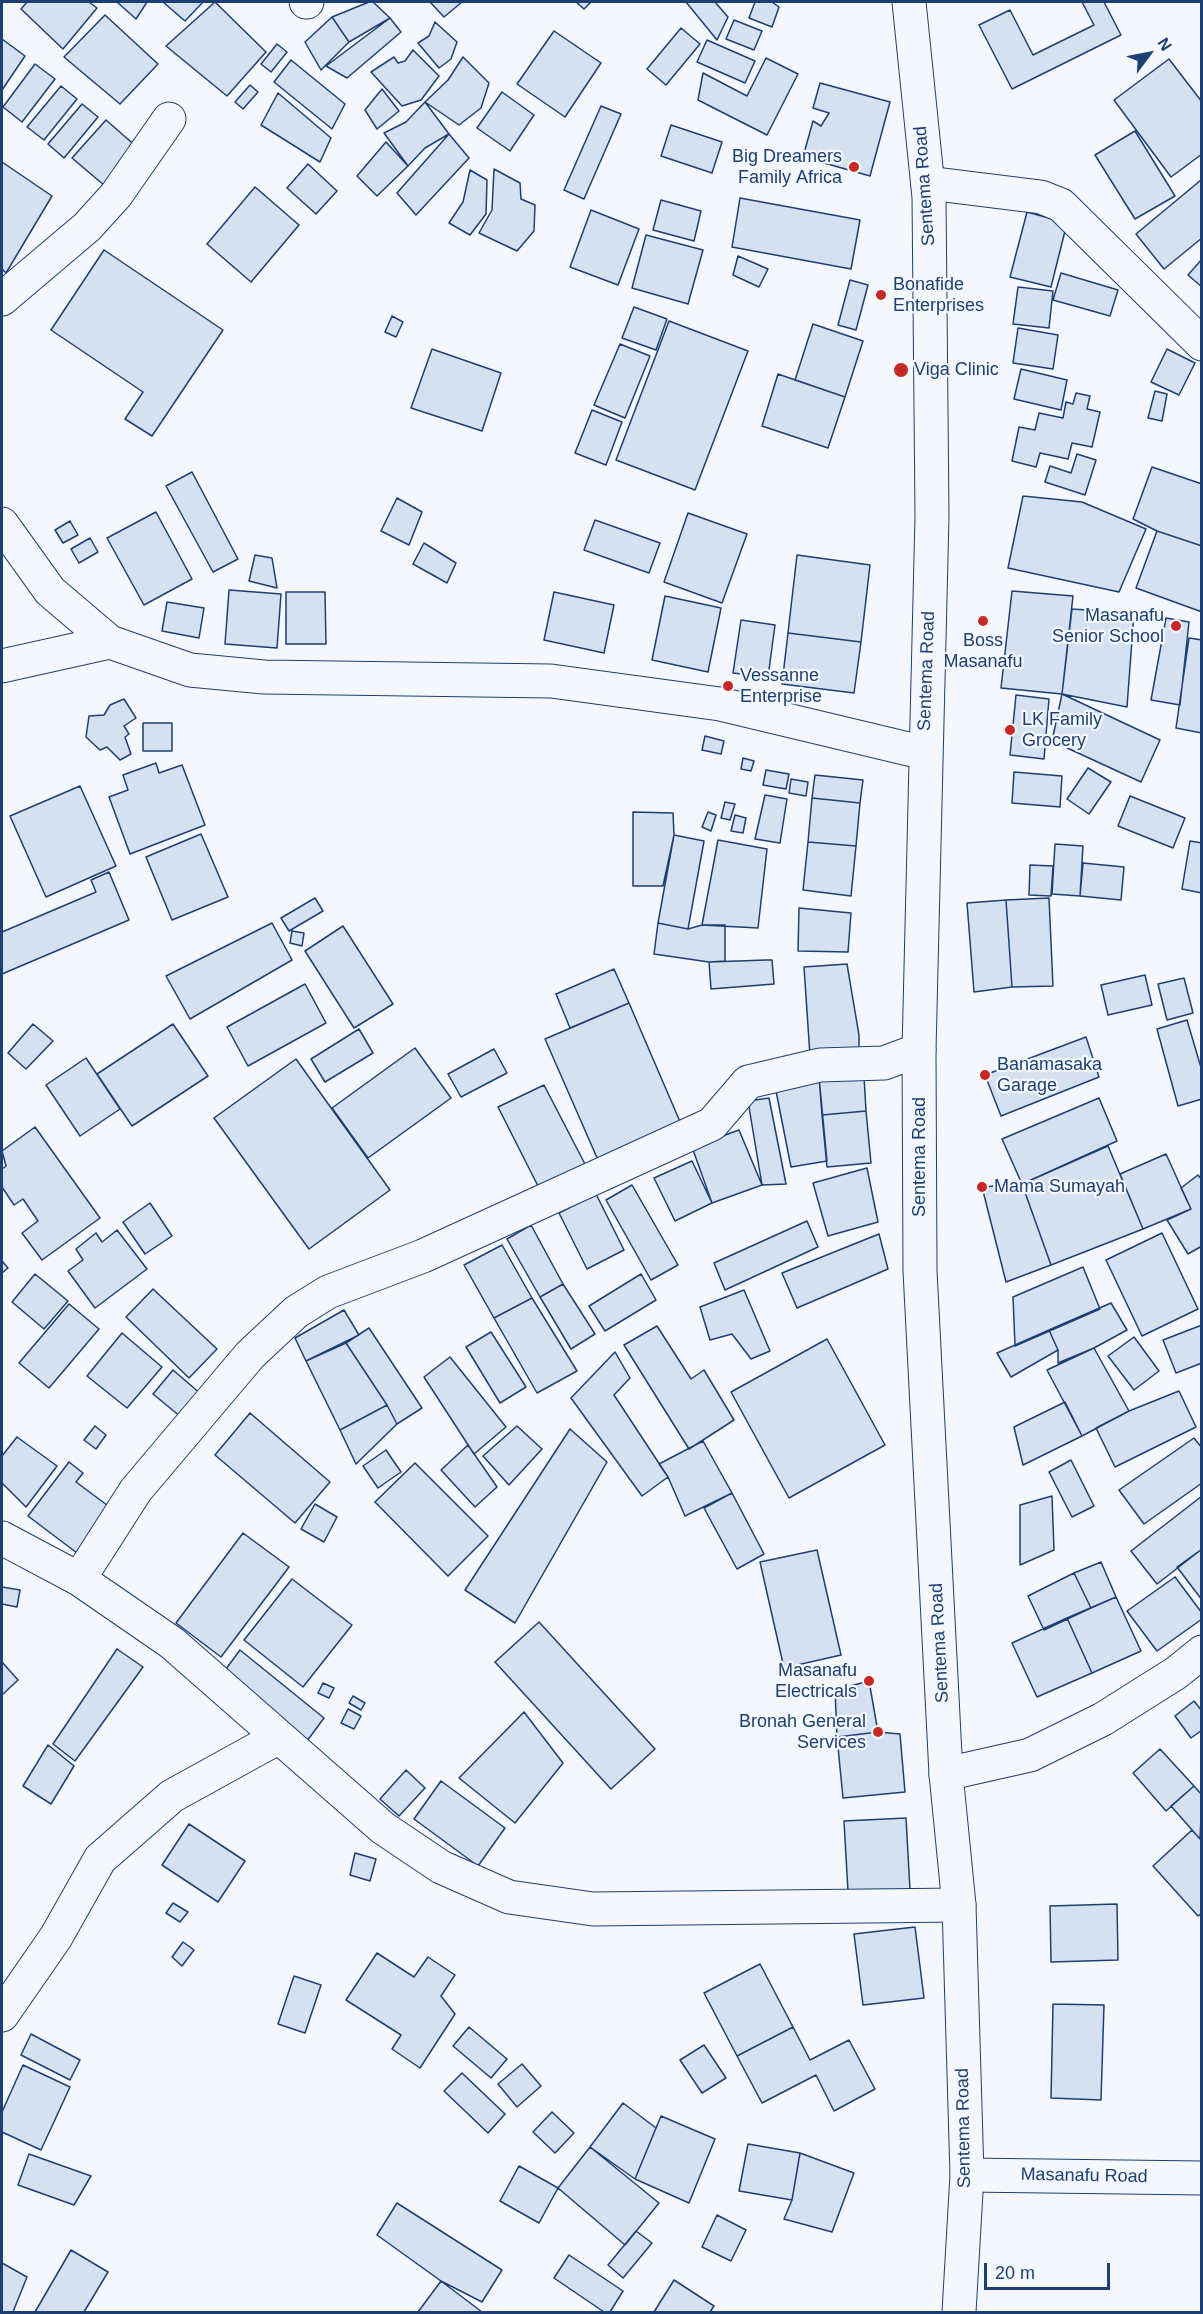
<!DOCTYPE html>
<html>
<head>
<meta charset="utf-8">
<style>
  body { margin:0 }
  #map { position:relative; width:1203px; height:2314px; overflow:hidden; background:#f4f7fb; font-family:Arial,sans-serif }
  canvas { display:block }
  .frame { position:absolute; inset:0; border:3px solid #1d3f73; pointer-events:none }
  .north { position:absolute; left:1119px; top:24px; width:60px; height:60px; -webkit-text-stroke:4px #f4f7fb; paint-order:stroke; rotate:58deg; font-size:16px; font-weight:700; line-height:24px; text-align:center; color:#1d3f73 }
  .north::after { content:''; display:block; margin:auto; width:21px; height:27px; background:#1d3f73; clip-path:polygon(50% 0,100% 100%,50% 72%,0 100%) }
  .scale { position:absolute; left:984px; top:2263px; width:126px; height:27px; box-sizing:border-box; border:3px solid #1d3f73; border-top:0; padding-left:8px; font-size:18px; line-height:21px; white-space:nowrap; color:#1d3f73; -webkit-text-stroke:4px #f4f7fb; paint-order:stroke }
</style>
</head>
<body>
<div id="map">
<canvas width="1203" height="2314"></canvas>
<div class="frame"></div>
<div class="north">N</div>
<div class="scale">20 m</div>
</div>
<script>
const g = document.querySelector('canvas').getContext('2d');
g.lineJoin = 'round';
function fill(path, color) {
  g.fillStyle = color;
  g.fill(path, 'evenodd');
}
function shape(rows) {
  const path = new Path2D();
  for (const r of rows) {
    path.moveTo(r[0], r[1]);
    for (let i = 2; i < r.length; i += 2) path.lineTo(r[i], r[i + 1]);
  }
  return path;
}
function strokePath(path, color, width, dash) {
  g.strokeStyle = color;
  g.lineWidth = width;
  g.lineCap = dash ? 'butt' : 'round';
  g.setLineDash(dash || []);
  g.stroke(path);
}
function drawText(font, color, halo, rows, align = 'center') {
  g.font = font + ' Arial,sans-serif';
  g.lineWidth = 4.5;
  g.setLineDash([]);
  g.textBaseline = 'middle';
  g.strokeStyle = halo;
  g.fillStyle = color;
  for (const [text, x, y, turn = 0] of rows) {
    g.save();
    g.translate(x, y);
    g.rotate((+turn || 0) * Math.PI / 180);
    g.textAlign = isNaN(turn) ? turn : align;
    if (halo) g.strokeText(text, 0, 0);
    g.fillText(text, 0, 0);
    g.restore();
  }
}
const building = shape([
  [27,2,89,2,97,8,63,49,21,9,27,2],
  [117,2,147,2,136,19,117,2],
  [163,2,203,2,185,21,163,2],
  [215,2,266,52,227,96,166,46,215,2],
  [369,2,373,2,390,18,349,42,332,17,369,2],
  [430,2,462,2,444,17,430,2],
  [576,2,591,2,584,9,576,2],
  [686,2,715,2,728,17,717,40,686,2],
  [755,2,772,2,779,7,772,27,749,18,755,2],
  [1082,2,1104,2,1121,35,1012,89,979,25,1010,10,1033,55,1094,25,1082,2],
  [105,15,158,64,120,104,64,57,105,15],
  [332,17,349,42,321,70,305,42,332,17],
  [390,18,401,32,347,78,326,66,390,18],
  [734,20,762,31,754,50,726,39,734,20],
  [435,22,457,42,451,59,439,68,418,43,429,36,435,22],
  [681,28,700,44,666,85,647,69,681,28],
  [554,31,601,63,565,117,517,84,554,31],
  [2,39,25,56,2,90,2,39],
  [707,40,755,61,745,83,697,62,707,40],
  [277,44,287,52,271,72,261,64,277,44],
  [413,50,439,76,421,100,402,106,371,72,394,57,398,63,405,61,413,50],
  [463,57,489,83,481,108,459,125,425,102,448,80,463,57],
  [766,58,798,74,767,135,698,100,703,73,747,96,766,58],
  [1169,59,1202,102,1202,154,1171,177,1114,100,1169,59],
  [291,60,345,104,332,129,274,82,291,60],
  [35,64,55,79,22,122,3,107,35,64],
  [820,83,890,102,870,176,803,157,813,121,821,126,829,113,813,108,820,83],
  [250,85,258,92,243,109,235,102,250,85],
  [61,86,77,99,44,140,27,127,61,86],
  [382,89,399,111,377,129,365,110,382,89],
  [502,92,534,115,510,151,477,128,502,92],
  [278,93,331,138,320,162,261,125,278,93],
  [425,102,449,134,425,148,408,166,384,133,406,122,425,102],
  [82,104,98,117,64,158,48,144,82,104],
  [601,106,621,114,584,199,564,190,601,106],
  [106,120,138,148,105,186,72,158,106,120],
  [671,125,722,142,712,173,661,156,671,125],
  [1135,131,1175,196,1135,219,1095,155,1135,131],
  [449,134,469,158,416,215,397,193,449,134],
  [386,142,408,166,377,196,357,176,386,142],
  [2,162,52,196,6,273,2,269,2,162],
  [308,164,337,191,316,214,287,188,308,164],
  [494,169,520,183,521,199,535,205,534,231,517,251,479,233,492,210,494,169],
  [470,170,487,180,486,214,470,235,449,223,463,202,470,170],
  [1201,180,1202,238,1164,269,1136,234,1201,180],
  [255,187,299,225,251,282,207,244,255,187],
  [740,198,860,220,851,269,732,247,740,198],
  [661,200,701,211,694,241,653,230,661,200],
  [591,210,639,229,618,285,570,267,591,210],
  [1027,212,1067,223,1051,287,1010,277,1027,212],
  [646,235,703,250,688,304,632,288,646,235],
  [104,250,223,330,152,436,125,419,143,392,51,330,104,250],
  [738,256,768,269,759,287,733,275,738,256],
  [1202,259,1202,287,1188,275,1202,259],
  [1061,273,1118,290,1110,316,1053,300,1061,273],
  [850,280,868,285,856,330,838,325,850,280],
  [1018,287,1053,291,1049,328,1013,324,1018,287],
  [634,307,667,319,656,350,622,338,634,307],
  [392,316,403,322,396,337,385,332,392,316],
  [669,321,748,351,695,490,616,460,669,321],
  [813,324,863,341,845,397,795,380,813,324],
  [1018,328,1058,335,1053,369,1013,363,1018,328],
  [620,344,650,356,625,418,594,405,620,344],
  [432,349,501,373,482,431,411,408,432,349],
  [1167,349,1195,363,1179,395,1151,382,1167,349],
  [1021,369,1067,380,1061,410,1014,399,1021,369],
  [778,374,845,397,828,448,762,426,778,374],
  [1155,391,1167,394,1162,421,1148,418,1155,391],
  [1076,393,1090,396,1087,409,1100,412,1092,447,1072,443,1068,459,1040,453,1036,467,1012,461,1019,427,1035,430,1039,413,1063,418,1066,402,1073,404,1076,393],
  [592,410,622,422,606,465,575,453,592,410],
  [1077,454,1096,460,1085,495,1045,482,1050,466,1071,473,1077,454],
  [1152,467,1202,484,1202,546,1157,531,1133,519,1152,467],
  [192,472,238,559,213,572,166,486,192,472],
  [1023,496,1082,502,1146,529,1119,592,1008,568,1023,496],
  [397,498,422,512,409,545,381,531,397,498],
  [156,512,192,579,144,605,107,538,156,512],
  [688,513,747,534,722,603,664,582,688,513],
  [595,520,660,543,649,573,584,550,595,520],
  [70,521,78,535,63,543,55,530,70,521],
  [1157,531,1202,546,1202,612,1136,588,1157,531],
  [90,538,98,552,79,563,71,549,90,538],
  [424,543,456,563,447,583,413,564,424,543],
  [255,555,272,558,277,588,249,581,255,555],
  [797,555,870,565,861,642,788,633,797,555],
  [229,590,281,594,277,648,225,644,229,590],
  [1012,591,1073,596,1062,694,1001,688,1012,591],
  [286,592,325,592,326,644,286,644,286,592],
  [554,592,614,605,604,653,544,640,554,592],
  [665,596,721,608,708,672,652,660,665,596],
  [167,602,204,608,199,638,162,631,167,602],
  [1072,609,1134,613,1127,707,1062,694,1072,609],
  [1166,618,1189,622,1180,705,1151,700,1166,618],
  [741,620,775,625,768,677,733,673,741,620],
  [788,633,861,642,854,693,782,684,788,633],
  [1189,638,1202,640,1202,733,1176,728,1189,638],
  [1062,694,1160,740,1141,782,1052,741,1062,694],
  [1016,695,1049,699,1044,759,1010,755,1016,695],
  [124,699,136,718,124,726,129,734,125,737,131,754,120,760,107,747,100,750,86,737,89,716,104,715,110,705,124,699],
  [143,723,172,723,172,751,143,751,143,723],
  [705,736,724,741,721,754,702,750,705,736],
  [743,758,754,761,751,771,741,769,743,758],
  [156,763,159,773,182,765,205,825,130,854,109,797,128,790,123,775,156,763],
  [1088,768,1111,782,1089,814,1067,799,1088,768],
  [766,770,789,774,786,789,763,785,766,770],
  [1014,772,1062,776,1060,807,1012,803,1014,772],
  [815,775,863,780,860,803,812,798,815,775],
  [791,779,808,782,806,796,789,793,791,779],
  [80,786,116,866,46,897,10,816,80,786],
  [765,795,787,799,780,843,755,839,765,795],
  [1130,796,1185,818,1173,848,1118,826,1130,796],
  [812,798,860,803,856,846,808,842,812,798],
  [725,802,735,804,730,820,721,818,725,802],
  [633,812,673,813,674,835,663,886,633,886,633,812],
  [708,812,716,815,711,831,702,827,708,812],
  [735,815,746,818,743,833,731,831,735,815],
  [201,834,228,897,172,920,146,857,201,834],
  [674,835,704,841,688,929,658,923,674,835],
  [718,840,767,849,758,928,702,925,718,840],
  [1190,841,1202,843,1202,893,1182,889,1190,841],
  [808,842,856,846,851,896,803,890,808,842],
  [1055,844,1083,846,1080,896,1052,894,1055,844],
  [1083,863,1124,867,1121,900,1080,896,1083,863],
  [1030,865,1053,866,1051,896,1029,895,1030,865],
  [109,872,129,920,2,974,2,932,96,892,91,880,109,872],
  [315,898,323,911,289,931,281,918,315,898],
  [1049,898,1053,986,1012,987,1006,900,1049,898],
  [1006,900,1012,987,974,992,967,903,1006,900],
  [799,908,851,913,848,952,798,951,799,908],
  [272,923,292,960,190,1019,166,976,272,923],
  [658,923,688,929,702,925,725,925,725,961,709,962,654,954,658,923],
  [343,926,393,1004,354,1028,305,951,343,926],
  [292,931,304,933,302,946,290,943,292,931],
  [766,960,772,960,774,984,711,989,709,962,766,960],
  [847,964,859,1035,859,1050,810,1056,804,967,847,964],
  [614,969,629,1003,570,1028,556,994,614,969],
  [1145,975,1152,1005,1108,1015,1101,985,1145,975],
  [1184,978,1193,1013,1167,1020,1158,984,1184,978],
  [305,984,326,1023,248,1066,227,1027,305,984],
  [629,1003,681,1124,598,1160,545,1039,629,1003],
  [1187,1020,1202,1071,1202,1099,1178,1106,1157,1029,1187,1020],
  [33,1024,53,1041,26,1069,8,1053,33,1024],
  [173,1024,208,1076,132,1126,97,1074,173,1024],
  [359,1029,373,1053,325,1082,311,1059,359,1029],
  [1086,1037,1099,1077,1001,1116,985,1075,1086,1037],
  [415,1048,451,1098,368,1158,332,1108,415,1048],
  [494,1049,507,1073,461,1097,448,1074,494,1049],
  [86,1058,120,1109,80,1136,46,1085,86,1058],
  [296,1059,390,1190,309,1249,214,1118,296,1059],
  [864,1076,866,1111,822,1115,819,1077,864,1076],
  [819,1077,827,1161,791,1167,776,1091,819,1077],
  [544,1085,586,1166,540,1190,498,1107,544,1085],
  [769,1098,786,1184,762,1185,748,1101,769,1098],
  [1099,1098,1117,1141,1022,1184,1002,1139,1099,1098],
  [866,1111,871,1163,827,1167,822,1115,866,1111],
  [35,1127,100,1218,42,1260,22,1233,38,1221,23,1199,14,1205,2,1187,2,1169,6,1166,2,1151,35,1127],
  [739,1130,762,1185,712,1203,692,1147,739,1130],
  [1108,1146,1143,1229,1051,1265,1022,1184,1108,1146],
  [1166,1154,1191,1209,1143,1229,1120,1174,1166,1154],
  [692,1161,712,1203,675,1221,654,1178,692,1161],
  [867,1168,878,1222,828,1236,813,1183,867,1168],
  [1198,1175,1202,1180,1202,1246,1188,1254,1167,1220,1191,1209,1181,1188,1198,1175],
  [1022,1184,1051,1265,1006,1282,982,1187,1022,1184],
  [632,1185,678,1265,651,1280,606,1200,632,1185],
  [596,1194,624,1250,587,1269,559,1213,596,1194],
  [150,1203,172,1236,145,1254,123,1222,150,1203],
  [807,1221,818,1247,725,1290,714,1263,807,1221],
  [531,1225,563,1284,540,1297,507,1239,531,1225],
  [117,1230,147,1269,95,1308,68,1271,83,1260,76,1249,96,1233,102,1242,117,1230],
  [1162,1233,1198,1309,1142,1336,1106,1260,1162,1233],
  [879,1234,888,1269,797,1308,782,1273,879,1234],
  [502,1245,532,1298,494,1318,464,1265,502,1245],
  [2,1261,8,1268,2,1273,2,1261],
  [1083,1267,1100,1309,1015,1346,1013,1297,1083,1267],
  [35,1274,68,1301,44,1329,12,1302,35,1274],
  [641,1274,656,1300,605,1331,589,1306,641,1274],
  [563,1284,595,1334,571,1349,540,1297,563,1284],
  [153,1289,217,1349,189,1378,126,1317,153,1289],
  [744,1290,770,1351,751,1359,732,1334,710,1340,700,1307,744,1290],
  [532,1298,577,1371,537,1393,494,1318,532,1298],
  [1111,1303,1127,1330,1094,1348,1058,1363,1058,1350,1049,1330,1111,1303],
  [69,1304,99,1329,49,1388,19,1363,69,1304],
  [344,1310,359,1335,306,1361,295,1338,344,1310],
  [1202,1325,1202,1363,1176,1373,1163,1340,1202,1325],
  [657,1326,691,1379,704,1370,734,1420,689,1449,624,1345,657,1326],
  [369,1328,422,1408,397,1424,387,1405,346,1343,369,1328],
  [1049,1330,1058,1350,1011,1377,997,1353,1049,1330],
  [491,1332,526,1387,500,1403,466,1347,491,1332],
  [122,1333,162,1367,127,1408,87,1376,122,1333],
  [1134,1337,1159,1371,1134,1390,1108,1356,1134,1337],
  [827,1339,885,1445,789,1498,731,1392,827,1339],
  [346,1343,387,1405,340,1430,306,1361,346,1343],
  [1094,1348,1129,1411,1082,1436,1047,1370,1094,1348],
  [615,1352,630,1378,614,1395,668,1477,642,1496,571,1398,615,1352],
  [450,1357,506,1427,474,1454,424,1377,450,1357],
  [173,1370,201,1394,181,1417,153,1394,173,1370],
  [1179,1391,1196,1427,1115,1467,1096,1428,1129,1411,1179,1391],
  [1065,1402,1082,1436,1023,1465,1014,1427,1065,1402],
  [387,1405,397,1424,356,1464,340,1430,387,1405],
  [250,1413,330,1482,295,1523,215,1455,250,1413],
  [95,1426,106,1435,96,1449,84,1440,95,1426],
  [517,1426,542,1449,509,1485,483,1456,517,1426],
  [570,1429,607,1462,515,1623,465,1590,570,1429],
  [17,1437,57,1466,26,1507,2,1483,2,1456,17,1437],
  [1194,1438,1202,1448,1202,1483,1144,1524,1119,1490,1194,1438],
  [703,1441,732,1493,685,1516,668,1477,659,1464,703,1441],
  [468,1445,497,1487,475,1507,441,1470,468,1445],
  [386,1450,401,1472,378,1488,363,1466,386,1450],
  [1071,1460,1094,1506,1072,1517,1049,1472,1071,1460],
  [69,1462,83,1473,76,1482,115,1511,81,1556,28,1516,69,1462],
  [415,1463,488,1536,448,1576,375,1502,415,1463],
  [732,1493,764,1554,737,1569,704,1508,732,1493],
  [1052,1496,1054,1550,1020,1565,1020,1505,1052,1496],
  [1202,1496,1202,1549,1157,1584,1131,1551,1202,1496],
  [315,1504,337,1517,324,1542,301,1529,315,1504],
  [243,1533,289,1567,221,1657,176,1623,243,1533],
  [1202,1549,1202,1600,1177,1567,1202,1549],
  [817,1550,841,1655,784,1668,760,1562,817,1550],
  [1101,1562,1116,1597,1091,1608,1074,1573,1101,1562],
  [1074,1573,1091,1608,1044,1630,1028,1596,1074,1573],
  [1175,1577,1202,1613,1202,1619,1157,1651,1127,1611,1175,1577],
  [292,1579,352,1625,303,1687,244,1640,292,1579],
  [2,1587,20,1590,17,1607,2,1604,2,1587],
  [1116,1597,1141,1651,1092,1673,1067,1618,1116,1597],
  [1067,1618,1092,1673,1037,1697,1012,1643,1067,1618],
  [539,1622,655,1749,611,1789,495,1662,539,1622],
  [117,1649,143,1667,75,1761,53,1744,117,1649],
  [240,1650,324,1718,307,1741,223,1673,240,1650],
  [2,1662,18,1680,2,1695,2,1662],
  [869,1681,878,1732,837,1737,835,1690,869,1681],
  [323,1683,334,1688,329,1698,318,1693,323,1683],
  [353,1696,365,1703,361,1710,349,1703,353,1696],
  [1194,1701,1202,1711,1202,1730,1191,1738,1175,1716,1194,1701],
  [348,1709,361,1716,354,1729,341,1723,348,1709],
  [524,1712,563,1763,515,1823,459,1778,524,1712],
  [878,1732,900,1734,905,1792,843,1798,837,1737,878,1732],
  [48,1745,74,1766,51,1804,23,1786,48,1745],
  [1160,1749,1194,1786,1166,1811,1133,1773,1160,1749],
  [406,1770,425,1788,399,1816,380,1799,406,1770],
  [441,1781,505,1828,478,1866,414,1819,441,1781],
  [1194,1786,1202,1795,1200,1839,1171,1806,1194,1786],
  [906,1818,910,1890,848,1891,844,1821,906,1818],
  [189,1824,245,1861,218,1902,162,1865,189,1824],
  [1192,1830,1200,1839,1202,1837,1202,1913,1198,1916,1153,1866,1192,1830],
  [355,1853,376,1859,370,1881,350,1875,355,1853],
  [173,1903,188,1912,180,1922,166,1913,173,1903],
  [1117,1904,1118,1960,1051,1962,1050,1906,1117,1904],
  [915,1927,924,1998,863,2005,854,1934,915,1927],
  [183,1942,194,1950,182,1966,172,1957,183,1942],
  [377,1953,414,1977,428,1957,455,1975,441,1996,455,2014,420,2068,392,2049,401,2035,346,2000,377,1953],
  [760,1964,793,2027,737,2056,704,1993,760,1964],
  [294,1976,321,1985,305,2033,278,2024,294,1976],
  [1053,2004,1104,2005,1101,2100,1051,2098,1053,2004],
  [469,2027,507,2059,491,2078,453,2046,469,2027],
  [793,2027,810,2060,849,2040,875,2089,834,2111,816,2075,762,2103,737,2056,793,2027],
  [31,2034,80,2060,70,2080,21,2055,31,2034],
  [704,2045,726,2078,702,2093,680,2060,704,2045],
  [522,2064,541,2086,517,2107,498,2084,522,2064],
  [23,2065,70,2087,41,2150,2,2132,2,2112,23,2065],
  [462,2073,505,2114,488,2133,444,2091,462,2073],
  [623,2103,656,2128,635,2179,590,2147,623,2103],
  [552,2112,574,2133,555,2153,533,2132,552,2112],
  [661,2116,715,2139,689,2203,635,2179,661,2116],
  [748,2144,800,2153,792,2200,739,2191,748,2144],
  [590,2147,659,2203,625,2245,558,2188,590,2147],
  [800,2153,854,2173,832,2232,784,2219,792,2200,800,2153],
  [29,2154,91,2176,74,2205,18,2185,29,2154],
  [519,2166,558,2188,539,2223,500,2201,519,2166],
  [397,2203,502,2270,482,2302,441,2281,377,2235,397,2203],
  [717,2215,746,2230,731,2261,702,2247,717,2215],
  [636,2231,652,2243,623,2278,608,2265,636,2231],
  [71,2250,108,2272,84,2312,35,2312,71,2250],
  [569,2255,623,2291,610,2312,604,2312,554,2278,569,2255],
  [2,2263,27,2277,13,2312,2,2312,2,2263],
  [674,2280,714,2306,710,2312,654,2312,674,2280],
  [441,2281,482,2312,418,2312,441,2281]
]);
fill(building, '#d5e0f0');
strokePath(building, '#1d3f73', 1.5);
const minor = shape([
  [306,2,307,2],
  [928,183,1041,197,1061,205,1202,344],
  [2,299,87,227,116,195,169,119],
  [2,524,50,591,110,642,190,670,264,677,551,681,720,704,925,753],
  [2,666,110,642],
  [2,1538,79,1579,172,1643,383,1828,441,1867,509,1897,593,1909,959,1905],
  [79,1579,136,1490,250,1355,296,1312,328,1292,423,1256,712,1124,748,1082,820,1065,884,1063,919,1050],
  [946,1774,1030,1755,1103,1719,1176,1673,1202,1652],
  [2,2015,56,1937,100,1859,172,1796,279,1737],
  [967,2175,1202,2178]
]);
const secondary = shape([
  [909,2,929,197,932,516,919,1050,920,1271,946,1774,959,1905,967,2175,959,2312]
]);
strokePath(minor, '#1d3f73', 35);
strokePath(secondary, '#1d3f73', 35);
strokePath(minor, '#f4f7fb', 33);
strokePath(secondary, '#f4f7fb', 33);
for (const [x, y, r, color] of [
  [854,167,6,"#c62828"],
  [881,295,6,"#c62828"],
  [901,370,8,"#c62828"],
  [983,621,6,"#c62828"],
  [1176,626,6,"#c62828"],
  [728,686,6,"#c62828"],
  [1010,730,6,"#c62828"],
  [985,1075,6,"#c62828"],
  [982,1187,6,"#c62828"],
  [869,1681,6,"#c62828"],
  [878,1732,6,"#c62828"]
]) {
  const dot = new Path2D();
  dot.arc(x, y, r, 0, 2 * Math.PI);
  g.fillStyle = color;
  g.fill(dot);
  strokePath(dot, '#f4f7fb', 2);
}
drawText('18px', '#1d3f73', '#f4f7fb', [
  ["Big Dreamers",842,157,"right"],
  ["Family Africa",842,178,"right"],
  ["Bonafide",893,285],
  ["Enterprises",893,306],
  ["Viga Clinic",914,370],
  ["Masanafu",1164,616,"right"],
  ["Senior School",1164,637,"right"],
  ["Boss",983,641,"center"],
  ["Masanafu",983,662,"center"],
  ["Vessanne",740,676],
  ["Enterprise",740,697],
  ["LK Family",1022,720],
  ["Grocery",1022,741],
  ["Banamasaka",997,1065],
  ["Garage",997,1086],
  ["Mama Sumayah",994,1187],
  ["Masanafu",857,1671,"right"],
  ["Electricals",857,1692,"right"],
  ["Bronah General",866,1722,"right"],
  ["Services",866,1743,"right"]
], 'left');
drawText('18px', '#1d3f73', '#f4f7fb', [
  ["Sentema Road",925,186,-94],
  ["Sentema Road",927,671,-88],
  ["Sentema Road",920,1157,-90],
  ["Sentema Road",940,1643,-93],
  ["Sentema Road",964,2128,-91],
  ["Masanafu Road",1084,2176,1]
]);
</script>
</body>
</html>
